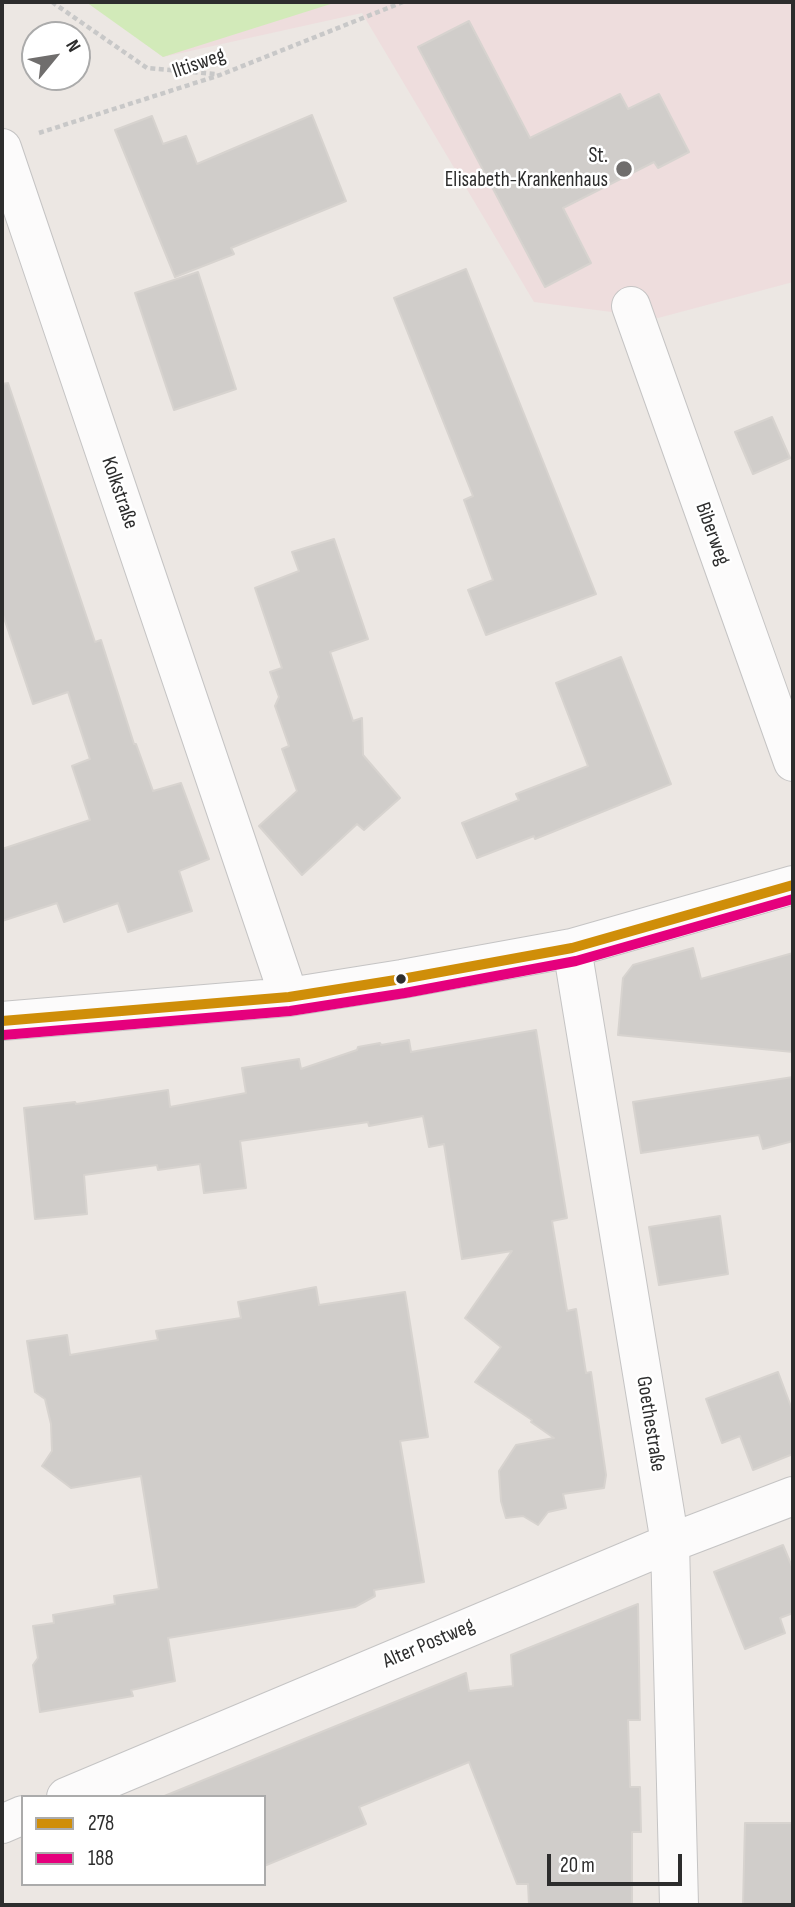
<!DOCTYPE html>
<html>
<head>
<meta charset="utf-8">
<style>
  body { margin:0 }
  #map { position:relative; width:795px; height:1907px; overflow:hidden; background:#ece7e3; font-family:"Sofia Sans Condensed",sans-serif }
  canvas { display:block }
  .frame { position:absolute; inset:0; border:4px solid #2d2d2d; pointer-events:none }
  .legend { position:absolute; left:21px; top:1795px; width:245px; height:91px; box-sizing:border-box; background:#fff; border:2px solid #ababab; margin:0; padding:9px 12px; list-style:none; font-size:21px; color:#2d2d2d }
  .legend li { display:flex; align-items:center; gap:14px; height:35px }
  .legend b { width:35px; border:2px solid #ababab }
  .north { position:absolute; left:21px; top:21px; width:70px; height:70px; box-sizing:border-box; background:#fff; border:2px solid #ababab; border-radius:50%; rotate:60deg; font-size:19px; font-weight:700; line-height:28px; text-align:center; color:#2d2d2d }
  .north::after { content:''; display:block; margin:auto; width:24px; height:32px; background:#706e6d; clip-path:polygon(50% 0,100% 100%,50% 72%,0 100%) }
  .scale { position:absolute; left:547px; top:1854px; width:135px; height:32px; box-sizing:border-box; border:4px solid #2d2d2d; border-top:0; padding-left:9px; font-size:21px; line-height:24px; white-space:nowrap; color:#2d2d2d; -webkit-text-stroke:5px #fff; paint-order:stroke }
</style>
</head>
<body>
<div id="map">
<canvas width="795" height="1907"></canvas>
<div class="frame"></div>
<ul class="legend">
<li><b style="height:9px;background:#cf8e09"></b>278</li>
<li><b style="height:9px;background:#e5007d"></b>188</li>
</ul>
<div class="north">N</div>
<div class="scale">20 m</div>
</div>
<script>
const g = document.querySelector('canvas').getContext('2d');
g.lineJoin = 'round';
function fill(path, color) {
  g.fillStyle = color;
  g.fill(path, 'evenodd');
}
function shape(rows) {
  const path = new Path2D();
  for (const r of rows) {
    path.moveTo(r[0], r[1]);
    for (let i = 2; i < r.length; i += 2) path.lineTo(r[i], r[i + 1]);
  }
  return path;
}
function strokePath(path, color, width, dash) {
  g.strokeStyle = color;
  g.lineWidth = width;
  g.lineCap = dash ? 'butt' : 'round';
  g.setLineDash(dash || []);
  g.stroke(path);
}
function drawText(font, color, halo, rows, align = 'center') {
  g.font = font + ' "Sofia Sans Condensed",sans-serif';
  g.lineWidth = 5;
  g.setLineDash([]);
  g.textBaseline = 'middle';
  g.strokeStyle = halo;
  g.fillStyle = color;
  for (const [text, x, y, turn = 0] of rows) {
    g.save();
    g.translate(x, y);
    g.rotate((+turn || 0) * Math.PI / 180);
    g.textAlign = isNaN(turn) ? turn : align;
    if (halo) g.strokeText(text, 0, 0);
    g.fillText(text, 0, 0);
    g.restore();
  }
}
fill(shape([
  [88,2,793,2,793,282,658,318,534,302,362,13,163,57]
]), '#edd');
fill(shape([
  [86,2,337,2,163,57]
]), '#d2eab9');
const building = shape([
  [469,21,530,138,620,94,628,109,659,94,689,152,658,168,654,162,563,208,591,263,545,287,418,47,469,21],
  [312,115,346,201,231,248,234,254,175,277,115,130,152,116,163,144,186,136,197,164,312,115],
  [466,269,596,594,486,635,468,590,493,580,464,500,473,496,394,298,466,269],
  [198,272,236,389,174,410,135,293,198,272],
  [8,383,95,642,101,640,134,744,136,744,153,791,181,783,209,859,179,871,192,911,128,932,118,903,64,922,57,903,2,921,2,849,90,820,72,766,90,759,68,692,33,704,2,612,2,384,8,383],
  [772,417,790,458,753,474,735,432,772,417],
  [334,539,368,639,330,652,353,721,362,718,363,755,400,798,364,830,357,824,302,875,259,826,297,791,282,749,289,746,275,706,279,697,270,672,282,668,255,588,299,571,292,552,334,539],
  [621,657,671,784,535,839,534,836,477,858,462,823,519,800,516,794,588,766,556,683,621,657],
  [693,948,701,979,793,953,793,1052,618,1035,623,978,633,965,693,948],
  [536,1030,567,1218,552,1221,567,1311,576,1309,586,1373,591,1372,606,1475,604,1488,563,1494,566,1508,548,1512,538,1525,523,1516,506,1518,501,1501,499,1471,516,1445,554,1438,531,1422,532,1420,475,1382,501,1347,465,1318,512,1251,462,1259,444,1144,429,1147,423,1116,369,1126,368,1122,240,1141,246,1188,204,1193,200,1164,158,1170,157,1165,84,1175,87,1214,35,1219,24,1108,75,1102,76,1104,168,1090,170,1107,246,1093,242,1068,299,1059,301,1069,357,1050,358,1047,380,1043,381,1045,409,1040,411,1052,536,1030],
  [793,1077,793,1141,763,1149,759,1135,641,1153,633,1102,793,1077],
  [720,1216,728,1274,659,1285,649,1227,720,1216],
  [316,1287,319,1305,405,1292,428,1437,400,1441,424,1582,374,1590,375,1596,355,1607,168,1638,175,1681,131,1690,133,1696,40,1712,33,1665,38,1658,33,1626,54,1623,53,1615,115,1604,114,1596,159,1589,141,1476,71,1488,42,1466,52,1451,51,1424,45,1399,35,1392,27,1341,67,1335,70,1355,158,1340,156,1331,241,1318,238,1302,316,1287],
  [778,1372,793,1412,793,1454,753,1470,740,1436,722,1443,706,1399,778,1372],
  [783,1545,793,1569,793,1613,780,1618,785,1633,745,1649,714,1572,783,1545],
  [638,1604,640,1720,628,1720,630,1787,640,1787,641,1832,632,1832,632,1905,529,1905,528,1884,517,1884,469,1762,359,1807,366,1824,264,1866,264,1797,162,1797,466,1673,469,1691,513,1686,511,1655,638,1604],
  [745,1823,793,1823,793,1905,743,1905,745,1823]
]);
fill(building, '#d0cdca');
strokePath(building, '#d7d3cf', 2);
const minor = shape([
  [2,148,289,997],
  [631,306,793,762],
  [572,948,670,1543,679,1905],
  [2,1021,289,997,402,979,572,948,793,885],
  [66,1797,670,1543,793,1496],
  [2,1824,23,1815]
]);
strokePath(minor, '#c5c4c4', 40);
strokePath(shape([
  [52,2,147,68,215,74],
  [39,133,220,75,403,2]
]), '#c8c8c8', 4.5, [5, 3.5]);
strokePath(minor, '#fcfbfb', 38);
strokePath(shape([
  [2,1021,289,997,402,979,572,948,793,885]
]), '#cf8e09', 10);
strokePath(shape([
  [3,1035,290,1011,405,993,576,961,793,899]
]), '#e5007d', 10);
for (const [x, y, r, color] of [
  [624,169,9,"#706e6d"],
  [401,979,6,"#2d2d2d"]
]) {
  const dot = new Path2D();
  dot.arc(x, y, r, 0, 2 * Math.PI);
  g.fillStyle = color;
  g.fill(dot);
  strokePath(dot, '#fff', 2.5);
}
drawText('21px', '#2d2d2d', '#fff', [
  ["Iltisweg",199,64,-19],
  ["Kolkstraße",119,493,71],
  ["Biberweg",712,534,70],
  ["Goethestraße",650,1424,81],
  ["Alter Postweg",429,1644,-23]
]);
drawText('21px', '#2d2d2d', '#fff', [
  ["St.",608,157],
  ["Elisabeth-Krankenhaus",608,181]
], 'right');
</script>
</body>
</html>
